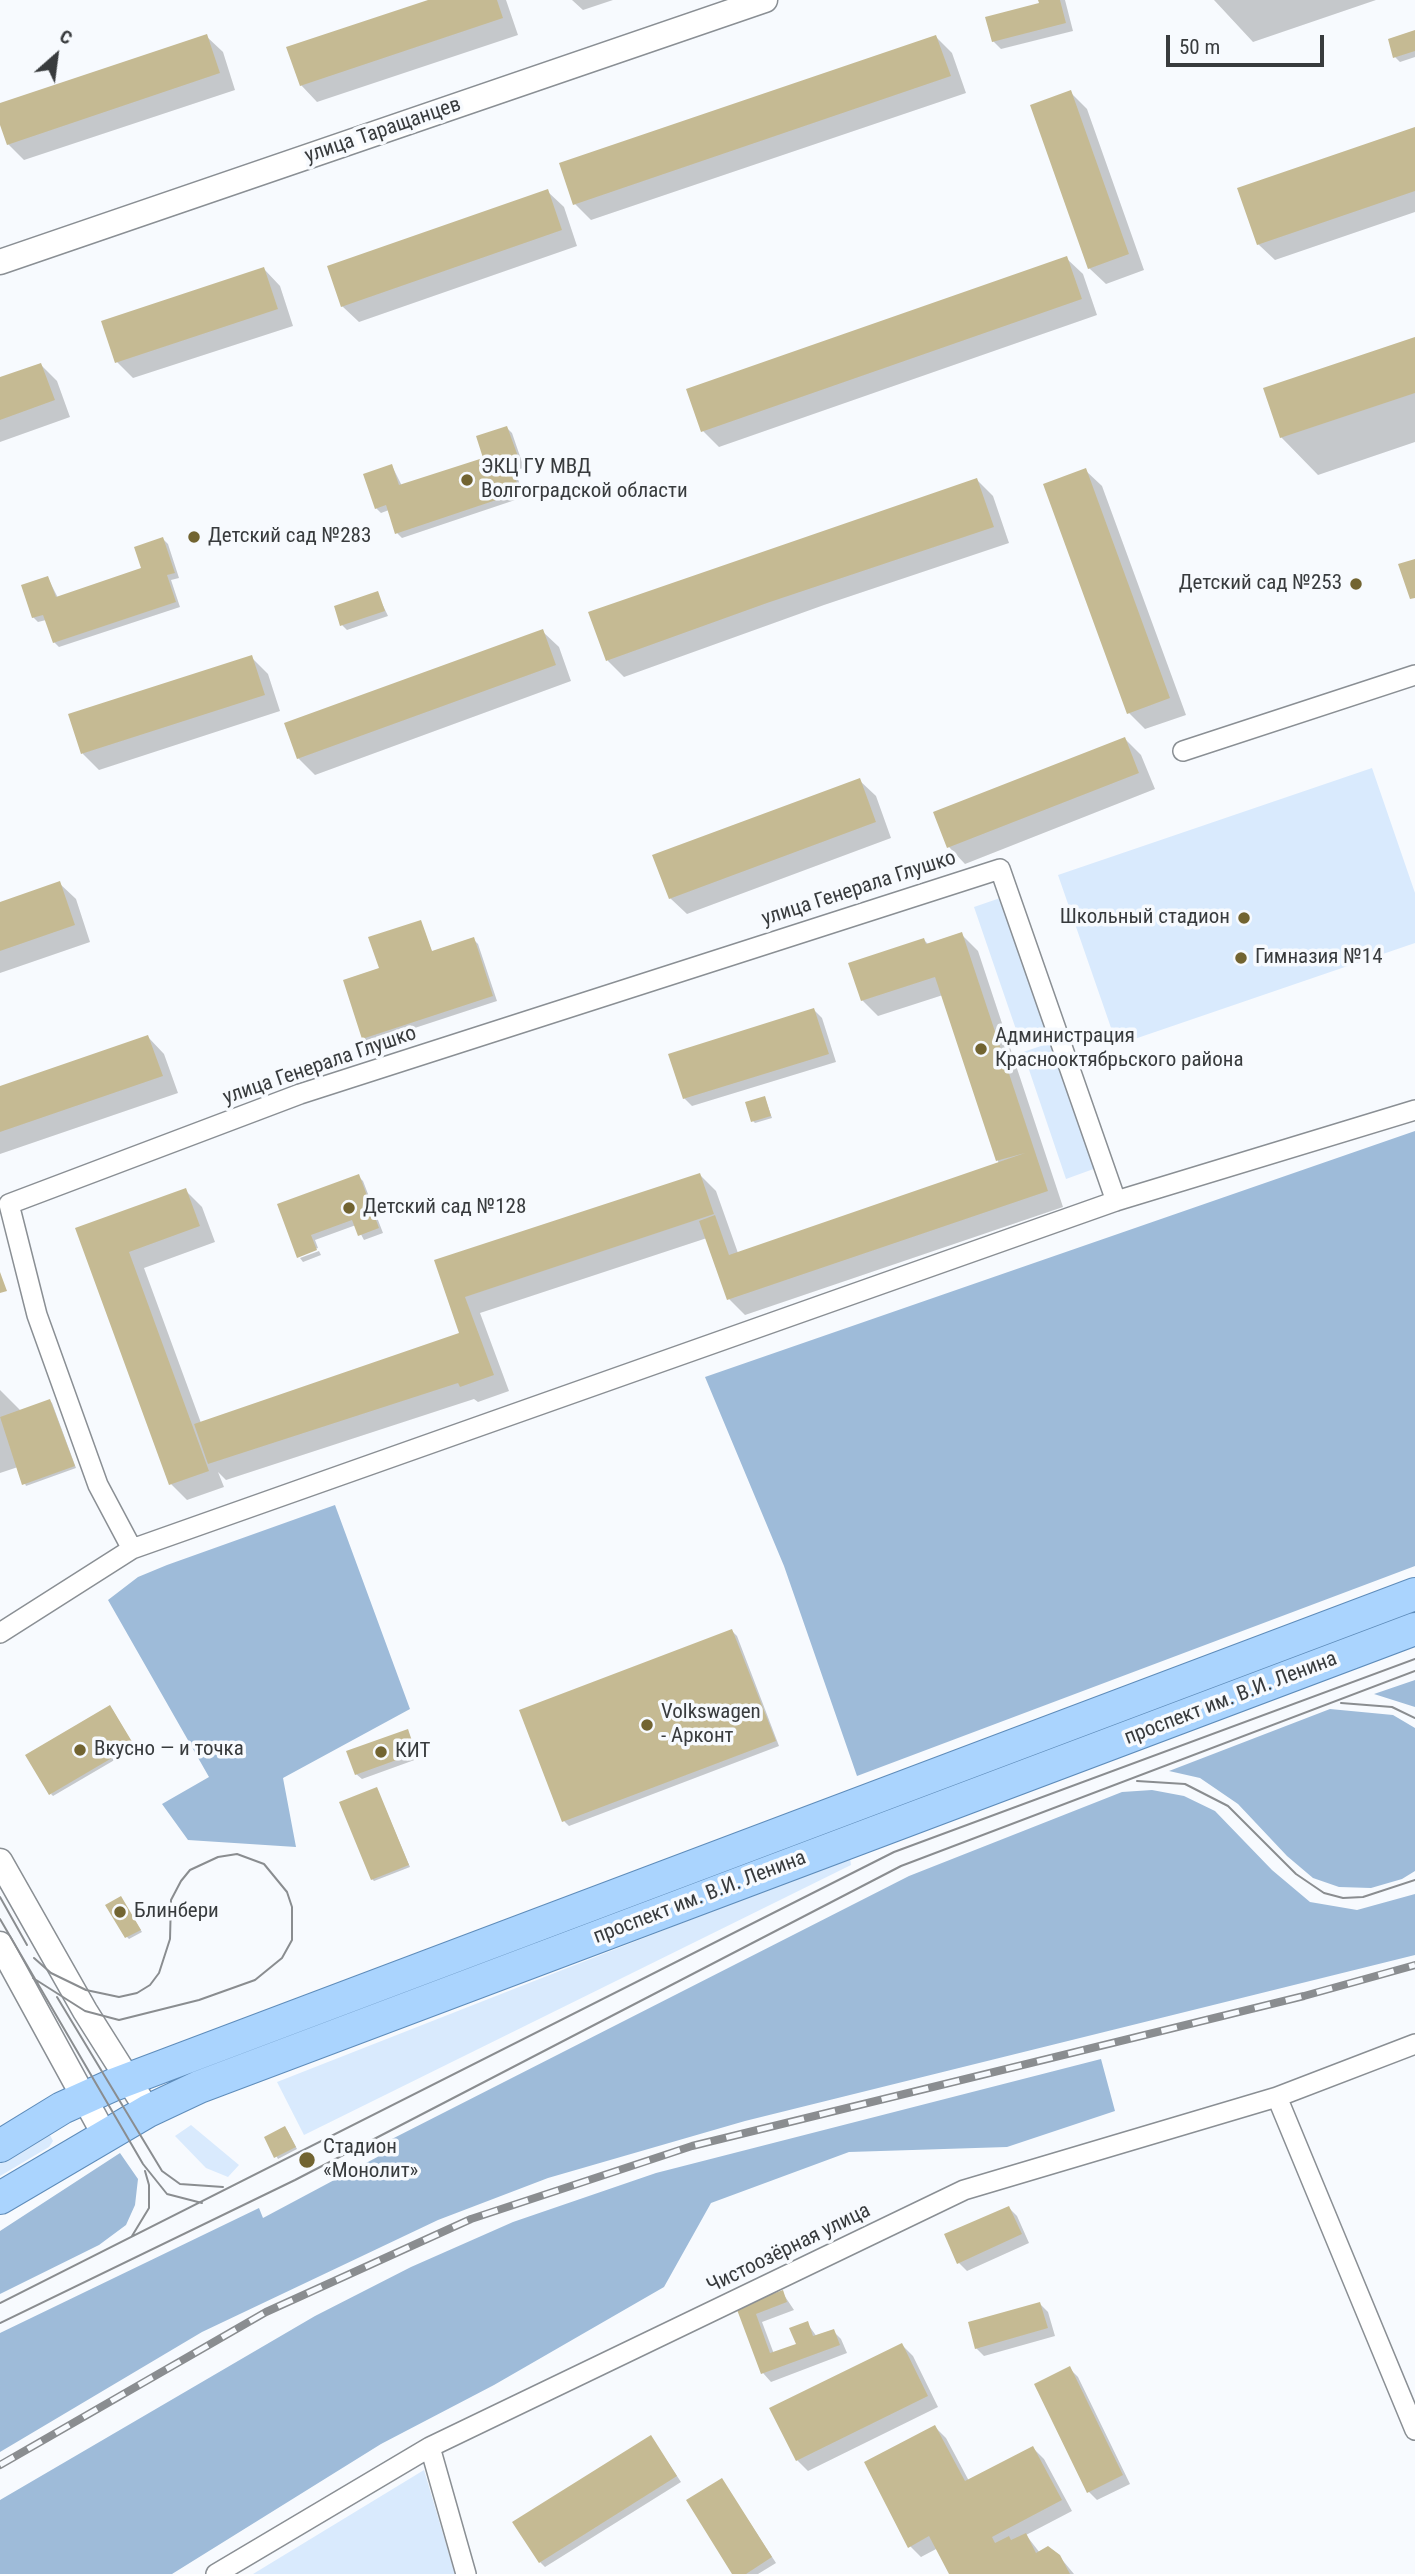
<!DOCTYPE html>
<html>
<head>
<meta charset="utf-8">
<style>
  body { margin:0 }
  #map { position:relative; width:1415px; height:2574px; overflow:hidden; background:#f7fafe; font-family:"Roboto Condensed",sans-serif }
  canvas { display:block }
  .north { position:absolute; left:21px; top:21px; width:70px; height:70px; -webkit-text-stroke:5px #f7fafe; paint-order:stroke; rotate:28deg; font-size:19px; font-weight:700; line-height:28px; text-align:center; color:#383b3d }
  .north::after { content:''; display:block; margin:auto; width:24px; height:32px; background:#383b3d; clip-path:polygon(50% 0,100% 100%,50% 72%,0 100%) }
  .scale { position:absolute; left:1166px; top:35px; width:158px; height:32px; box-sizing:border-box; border:4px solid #383b3d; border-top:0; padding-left:9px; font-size:21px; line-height:24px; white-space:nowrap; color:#383b3d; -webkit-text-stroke:5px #f7fafe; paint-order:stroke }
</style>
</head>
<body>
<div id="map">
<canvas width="1415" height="2574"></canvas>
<div class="north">С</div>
<div class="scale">50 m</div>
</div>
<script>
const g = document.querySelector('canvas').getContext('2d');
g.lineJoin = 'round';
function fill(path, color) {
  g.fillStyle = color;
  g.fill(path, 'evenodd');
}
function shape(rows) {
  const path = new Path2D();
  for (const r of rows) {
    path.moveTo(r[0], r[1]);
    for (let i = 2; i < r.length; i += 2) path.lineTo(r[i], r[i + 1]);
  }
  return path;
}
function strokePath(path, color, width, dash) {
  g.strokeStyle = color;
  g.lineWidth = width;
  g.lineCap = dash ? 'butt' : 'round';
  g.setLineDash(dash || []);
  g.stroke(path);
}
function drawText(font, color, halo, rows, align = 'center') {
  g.font = font + ' "Roboto Condensed",sans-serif';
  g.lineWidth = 7;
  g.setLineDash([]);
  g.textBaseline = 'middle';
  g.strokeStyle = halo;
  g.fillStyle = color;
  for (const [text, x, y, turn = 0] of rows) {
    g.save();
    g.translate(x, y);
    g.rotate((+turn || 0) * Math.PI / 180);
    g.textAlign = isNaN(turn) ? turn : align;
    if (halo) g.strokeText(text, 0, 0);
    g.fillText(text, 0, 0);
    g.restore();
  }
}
fill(shape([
  [1372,768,1415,893,1415,943,1117,1045,1058,875],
  [1006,896,1053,1034,1021,1044,974,907],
  [1056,1041,1099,1167,1066,1179,1023,1052],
  [850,1857,851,1865,304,2135,277,2082],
  [191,2125,239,2165,228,2177,206,2168,175,2136],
  [48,2131,53,2141,49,2147,0,2176,0,2155],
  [424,2470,455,2574,253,2574]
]), '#d9eafd');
fill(shape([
  [1415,1131,1415,1566,857,1776,784,1566,705,1377],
  [335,1505,410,1709,283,1778,296,1847,188,1840,162,1804,209,1777,108,1600,138,1577,167,1565],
  [1415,1680,1415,1707,1374,1694],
  [1330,1709,1393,1715,1415,1728,1415,1871,1402,1879,1371,1888,1339,1887,1313,1878,1287,1856,1238,1804,1200,1778,1169,1771],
  [1152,1790,1184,1796,1215,1811,1272,1870,1310,1902,1357,1910,1415,1894,1415,1955,745,2121,548,2178,438,2220,202,2332,0,2452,0,2333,259,2208,263,2218,383,2154,388,2141,909,1876,1122,1792],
  [1101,2059,1115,2111,1007,2147,849,2152,711,2203,664,2287,494,2385,381,2444,172,2574,0,2574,0,2500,315,2316,411,2267,513,2222,656,2173],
  [120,2153,138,2179,135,2205,126,2225,99,2245,0,2294,0,2231]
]), '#9ebbd9');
fill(shape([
  [434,0,506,0,518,35,317,102,301,85],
  [572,0,613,0,583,10],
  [1040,0,1065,0,1073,31,1001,49,993,41,1041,5],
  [1214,0,1376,0,1253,42],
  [1415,32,1415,57,1400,62,1395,57],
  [206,36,223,52,235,90,24,160,8,144,0,120,0,105],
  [936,37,952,53,966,93,591,220,575,204],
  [1070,92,1087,109,1144,270,1106,284,1089,268],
  [1415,129,1415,212,1275,260,1258,244],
  [547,191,564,207,577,246,359,322,342,306],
  [1066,258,1083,274,1097,315,719,447,703,431],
  [264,269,280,286,293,326,133,378,117,362],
  [1415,339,1415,442,1318,475,1281,437],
  [41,365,57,381,70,417,0,442,0,379],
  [507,428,512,433,524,468,515,470,524,497,402,538,397,533,389,510,381,513,376,508,392,466,402,486,486,459],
  [1085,470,1102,486,1186,715,1145,729,1129,713],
  [977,480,993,496,1009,543,824,605,624,677,608,661,590,613],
  [163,539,168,544,179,578,171,580,180,607,59,647,54,642,46,620,38,622,33,617,48,578,58,598,143,570],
  [377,593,388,616,347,630,342,625],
  [542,631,559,647,571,681,315,775,298,758],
  [251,657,268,674,280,711,99,770,83,754,70,716],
  [1125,739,1141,755,1155,789,965,864,949,847,935,813],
  [859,780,876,796,891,838,687,914,670,898],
  [59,883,76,899,90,942,0,973,0,904],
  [421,922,432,952,473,939,478,944,497,1001,369,1043,364,1038,382,969],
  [961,934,978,951,1063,1207,745,1315,729,1299,707,1238,480,1313,509,1391,478,1402,474,1399,226,1480,218,1472,224,1487,187,1500,171,1484,78,1229,185,1190,202,1207,215,1242,144,1268,201,1423,462,1334,436,1261,700,1175,716,1191,738,1253,999,1164,943,995,878,1016,862,1000,924,940,929,945],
  [814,1010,822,1018,836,1062,692,1106,684,1098],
  [148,1037,164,1054,178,1093,0,1154,0,1088],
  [765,1098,772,1118,755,1123,753,1121],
  [358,1176,363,1181,383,1233,364,1240,356,1225,315,1240,318,1248,298,1255,279,1205],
  [319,1251,321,1255,303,1262,300,1258],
  [0,1390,21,1411,50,1401,52,1403,76,1468,26,1486,18,1467,0,1473],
  [732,1631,737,1636,779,1746,569,1826,564,1821],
  [112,1709,135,1748,53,1796,51,1794],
  [407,1731,420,1758,362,1779,356,1774],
  [377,1789,410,1867,374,1881,372,1879],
  [122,1900,142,1932,129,1939,127,1937],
  [287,2130,297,2149,278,2159,266,2138],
  [1009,2208,1017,2216,1029,2243,967,2271,959,2263],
  [782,2292,794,2310,762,2322,774,2354,798,2345,807,2323,817,2337,833,2331,841,2339,847,2353,771,2382,763,2373,738,2308],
  [1040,2304,1048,2312,1055,2336,984,2356,976,2348],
  [902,2345,913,2356,938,2407,808,2471,797,2460],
  [1070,2369,1078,2377,1130,2484,1097,2500,1089,2492],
  [935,2427,946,2438,969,2481,1033,2448,1044,2459,1072,2511,1026,2535,1040,2553,1059,2556,1074,2574,951,2574,938,2548,921,2557,910,2546],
  [651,2437,681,2482,545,2567,540,2562],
  [722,2480,776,2563,758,2574,734,2574]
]), '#0003');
fill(shape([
  [428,0,497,0,503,18,300,86,286,47],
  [1038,0,1060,0,1066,23,992,42,985,17,1039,3],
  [1415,30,1415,51,1393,58,1388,39],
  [207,34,220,73,7,145,0,125,0,103],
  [936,35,951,76,573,205,559,163],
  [1071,90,1129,254,1088,269,1030,105],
  [1415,127,1415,191,1257,245,1237,188],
  [548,189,562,230,341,307,327,266],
  [1067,256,1082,299,701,432,686,389],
  [264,267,278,309,115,363,101,321],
  [1415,337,1415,393,1280,438,1263,388],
  [41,363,55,400,0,420,0,377],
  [507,426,520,462,511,465,520,492,395,534,386,505,375,509,363,474,392,464,399,485,483,458,476,436],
  [1086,468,1170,698,1127,714,1043,484],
  [977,478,994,527,767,603,606,661,588,612],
  [163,537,175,573,167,575,176,602,53,643,43,615,32,618,21,585,48,576,56,597,141,568,134,547],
  [1415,559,1415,598,1410,599,1398,564],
  [378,591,385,611,340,626,334,606],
  [543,629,556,665,297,759,284,723],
  [252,655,265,695,81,754,68,714],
  [1125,737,1139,773,947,848,933,812],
  [860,778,876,822,669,899,652,855],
  [60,881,75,925,0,951,0,902],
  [421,920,432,951,474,937,493,996,362,1039,343,980,379,968,368,937],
  [962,932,1048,1191,727,1300,699,1221,715,1215,729,1255,1025,1153,996,1161,935,977,861,1001,848,963,924,938,926,944],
  [814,1008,829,1054,683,1099,668,1054],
  [148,1035,163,1076,0,1132,0,1086],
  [765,1096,771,1116,751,1122,745,1102],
  [700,1173,714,1214,465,1297,494,1375,460,1387,458,1383,208,1464,194,1424,459,1333,434,1260],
  [359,1174,379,1228,358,1236,352,1220,311,1235,317,1250,297,1258,277,1204],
  [186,1188,200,1226,129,1252,209,1471,169,1485,75,1228],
  [0,1272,7,1291,0,1293],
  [50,1399,75,1466,22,1485,0,1417],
  [732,1629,776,1741,562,1822,519,1710],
  [110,1705,134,1745,49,1795,25,1755],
  [408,1729,416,1753,355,1775,346,1751],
  [377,1787,409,1865,371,1880,339,1802],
  [121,1896,141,1930,125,1938,105,1905],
  [285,2126,296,2147,274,2158,264,2137],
  [1009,2206,1022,2234,957,2264,944,2234],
  [783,2290,787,2302,756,2314,770,2353,796,2344,789,2328,808,2321,813,2336,834,2329,840,2345,761,2374,736,2307],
  [1040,2302,1048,2328,975,2349,968,2322],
  [902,2343,928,2396,796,2461,769,2408],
  [1070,2366,1123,2475,1087,2493,1034,2384],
  [935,2425,965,2481,1033,2446,1062,2500,992,2537,995,2543,1009,2536,1011,2540,1026,2533,1036,2553,1048,2546,1060,2555,1070,2574,949,2574,929,2536,908,2548,864,2462],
  [651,2435,677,2476,539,2563,512,2522],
  [722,2478,772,2557,746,2574,732,2574,686,2500]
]), '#c5ba93');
const minor = shape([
  [1183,751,1415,675],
  [132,1549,98,1485,37,1315,9,1204,300,1094,1000,869,1116,1201],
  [0,1633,132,1549,1116,1201,1415,1110],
  [1277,2097,1415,2430],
  [430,2447,466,2574],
  [216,2574,430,2447,964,2190,1277,2097,1415,2044]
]);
const tertiary = shape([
  [0,262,765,0],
  [0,1861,85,2011,148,2111],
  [0,1944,105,2136]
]);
const primary = shape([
  [0,2146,62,2108,113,2085,1415,1594],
  [0,2198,148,2111,199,2087,1415,1629]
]);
strokePath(minor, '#8a8f94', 22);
strokePath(tertiary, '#8a8f94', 27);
strokePath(primary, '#5e8cba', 34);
strokePath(minor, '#fff', 19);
strokePath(tertiary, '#fff', 24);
strokePath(primary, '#aad4fe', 32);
strokePath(shape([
  [1341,1703,1392,1707,1415,1718],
  [1137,1781,1185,1784,1228,1806,1296,1874,1324,1893,1343,1898,1363,1897,1415,1880],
  [0,1897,27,1945],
  [0,1919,143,2164,167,2194,202,2203],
  [33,1978,85,2011,119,2020,199,2000,255,1980,282,1958,292,1940,292,1907,287,1892,264,1864,237,1854,218,1857,190,1870,181,1881,171,1900,170,1939,159,1973,150,1985,137,1993,119,1997,86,1990,51,1973,34,1958],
  [57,1997,162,2171,180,2184,223,2187],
  [132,2236,149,2208,149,2185,145,2171],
  [0,2303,894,1852,1415,1659],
  [0,2323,295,2180,901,1866,1415,1671]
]), '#8a8d90', 2);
const rail = shape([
  [0,2465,266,2312,471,2219,692,2146,1304,1996,1415,1965]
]);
strokePath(rail, '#8a8d90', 8);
strokePath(rail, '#f7fafe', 5, [16]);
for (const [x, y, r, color] of [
  [467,480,7,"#726431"],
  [194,537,7,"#726431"],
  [1356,584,7,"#726431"],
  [1244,918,7,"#726431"],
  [1241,958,7,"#726431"],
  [981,1049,7,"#726431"],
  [349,1208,7,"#726431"],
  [647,1725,7,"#726431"],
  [80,1750,7,"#726431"],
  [381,1752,7,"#726431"],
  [120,1912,7,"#726431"],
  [307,2160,9,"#726431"]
]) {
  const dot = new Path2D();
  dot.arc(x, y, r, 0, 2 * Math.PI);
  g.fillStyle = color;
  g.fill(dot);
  strokePath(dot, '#f7fafe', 2.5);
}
drawText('21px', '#383b3d', '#f7fafe', [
  ["улица Таращанцев",383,131,-19],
  ["улица Генерала Глушко",859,889,-18],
  ["улица Генерала Глушко",320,1066,-19],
  ["проспект им. В.И. Ленина",1231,1699,-21],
  ["проспект им. В.И. Ленина",700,1898,-21],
  ["Чистоозёрная улица",789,2249,-26]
]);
drawText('21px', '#383b3d', '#f7fafe', [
  ["ЭКЦ ГУ МВД",481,468],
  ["Волгоградской области",481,492],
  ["Детский сад №283",208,537],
  ["Детский сад №253",1342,584,"right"],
  ["Школьный стадион",1230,918,"right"],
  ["Гимназия №14",1255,958],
  ["Администрация",995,1037],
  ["Краснооктябрьского района",995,1061],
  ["Детский сад №128",363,1208],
  ["Volkswagen",661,1713],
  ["- Арконт",661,1737],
  ["Вкусно — и точка",94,1750],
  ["КИТ",395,1752],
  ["Блинбери",134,1912],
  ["Стадион",323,2148],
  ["«Монолит»",323,2172]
], 'left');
</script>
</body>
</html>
